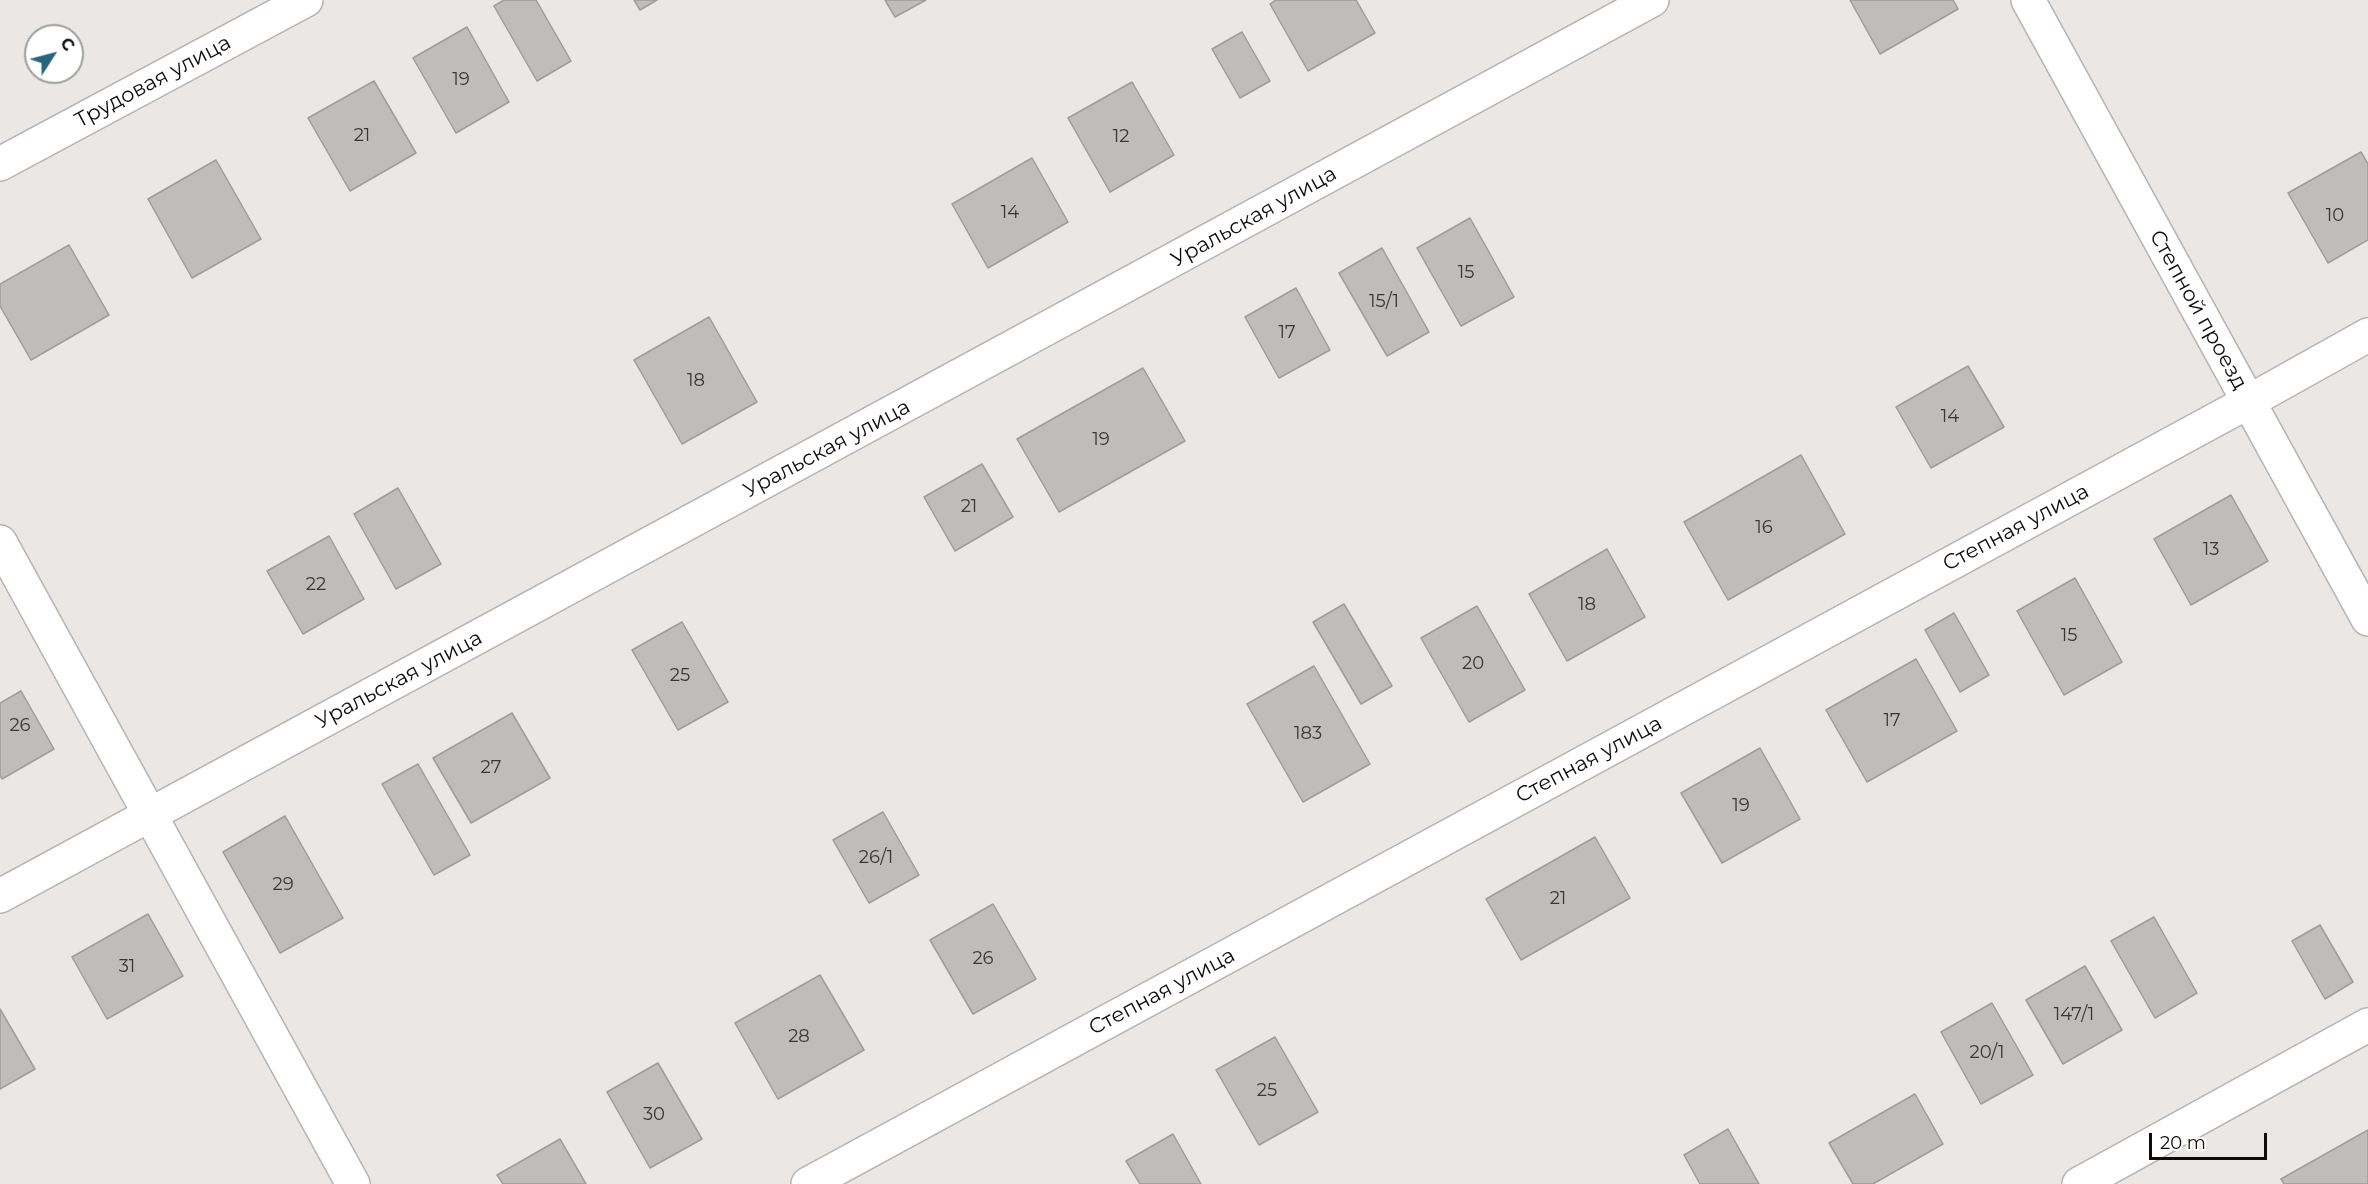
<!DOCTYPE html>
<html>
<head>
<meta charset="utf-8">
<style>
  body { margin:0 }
  #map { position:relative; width:2368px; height:1184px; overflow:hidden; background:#eae7e5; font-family:Montserrat,sans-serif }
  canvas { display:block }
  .north { position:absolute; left:24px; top:24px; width:60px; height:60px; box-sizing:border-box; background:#fff; border:2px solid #9e9e9d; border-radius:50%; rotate:54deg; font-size:16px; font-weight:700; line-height:24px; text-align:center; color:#0d0c0b }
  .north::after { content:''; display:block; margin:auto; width:21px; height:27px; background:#27667c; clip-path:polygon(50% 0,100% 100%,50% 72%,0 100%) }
  .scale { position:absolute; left:2149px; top:1133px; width:118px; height:27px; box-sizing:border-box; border:3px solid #0d0c0b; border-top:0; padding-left:8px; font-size:18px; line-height:21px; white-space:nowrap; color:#0d0c0b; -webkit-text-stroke:4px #fff; paint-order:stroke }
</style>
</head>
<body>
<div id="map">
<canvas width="2368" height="1184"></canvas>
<div class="north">С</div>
<div class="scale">20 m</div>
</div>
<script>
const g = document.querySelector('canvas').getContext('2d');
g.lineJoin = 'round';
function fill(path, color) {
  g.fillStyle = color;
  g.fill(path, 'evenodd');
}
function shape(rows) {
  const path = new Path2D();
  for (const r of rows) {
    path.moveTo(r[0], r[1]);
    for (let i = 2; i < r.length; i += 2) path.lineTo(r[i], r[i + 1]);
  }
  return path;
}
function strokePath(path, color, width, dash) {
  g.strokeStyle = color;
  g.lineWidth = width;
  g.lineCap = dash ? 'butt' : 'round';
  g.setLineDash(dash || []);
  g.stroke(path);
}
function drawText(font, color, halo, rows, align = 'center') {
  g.font = font + ' Montserrat,sans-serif';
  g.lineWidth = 6;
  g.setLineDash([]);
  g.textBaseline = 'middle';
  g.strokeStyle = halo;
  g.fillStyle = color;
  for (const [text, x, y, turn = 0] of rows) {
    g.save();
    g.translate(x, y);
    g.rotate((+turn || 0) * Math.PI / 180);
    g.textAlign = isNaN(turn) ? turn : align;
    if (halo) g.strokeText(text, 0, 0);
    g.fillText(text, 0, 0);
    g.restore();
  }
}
const building = shape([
  [504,0,536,0,571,61,537,81,494,6,504,0],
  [634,0,657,0,640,10,634,0],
  [885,0,926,0,895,17,885,0],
  [1276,0,1356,0,1375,33,1308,71,1270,4,1276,0],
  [1850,0,1953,0,1958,9,1880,54,1850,0],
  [467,27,509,102,456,133,413,58,467,27],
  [1242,32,1270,81,1240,98,1212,49,1242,32],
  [374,81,416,153,350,191,308,118,374,81],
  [1132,82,1174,155,1110,192,1068,118,1132,82],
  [2361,152,2368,164,2368,240,2328,263,2288,193,2361,152],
  [1032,158,1068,222,988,268,952,204,1032,158],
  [216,160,261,239,192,278,148,199,216,160],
  [1470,218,1514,297,1461,326,1417,248,1470,218],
  [69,245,109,315,31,360,0,306,0,284,69,245],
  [1382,248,1429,332,1387,356,1339,273,1382,248],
  [1296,288,1330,350,1279,378,1245,317,1296,288],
  [709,317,757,402,682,444,634,360,709,317],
  [1968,366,2004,427,1931,468,1896,407,1968,366],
  [1143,368,1185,441,1059,512,1017,439,1143,368],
  [1801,455,1845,534,1728,600,1684,522,1801,455],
  [982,464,1013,517,955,551,924,497,982,464],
  [398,488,441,564,396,589,354,514,398,488],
  [2231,495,2268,561,2191,605,2154,539,2231,495],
  [329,536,364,599,303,634,267,571,329,536],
  [1607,549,1645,617,1567,661,1529,594,1607,549],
  [2075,578,2122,662,2064,695,2017,611,2075,578],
  [1344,604,1392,686,1361,704,1313,622,1344,604],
  [1477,606,1525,690,1469,722,1421,638,1477,606],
  [1954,613,1989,675,1960,692,1925,630,1954,613],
  [682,622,728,702,678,730,632,650,682,622],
  [1916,659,1957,731,1867,782,1826,710,1916,659],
  [1314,666,1370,764,1303,802,1247,704,1314,666],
  [21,691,54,749,2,779,0,775,0,703,21,691],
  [512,713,550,778,471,823,433,758,512,713],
  [1760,748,1800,819,1722,863,1681,793,1760,748],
  [418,764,470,855,434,875,382,784,418,764],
  [883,812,919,875,869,903,833,840,883,812],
  [285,816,343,918,280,953,223,852,285,816],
  [1595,837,1630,898,1521,960,1486,899,1595,837],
  [993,904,1036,979,973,1014,930,940,993,904],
  [148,914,183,976,107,1019,72,957,148,914],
  [2154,917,2197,993,2155,1018,2111,941,2154,917],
  [2320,925,2353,982,2325,999,2292,941,2320,925],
  [2085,966,2122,1030,2063,1064,2026,1000,2085,966],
  [820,975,864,1050,778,1099,735,1023,820,975],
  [1992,1003,2033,1075,1981,1104,1941,1032,1992,1003],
  [0,1009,35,1069,0,1089,0,1009],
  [1275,1037,1318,1112,1259,1145,1216,1070,1275,1037],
  [658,1063,702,1139,650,1168,607,1092,658,1063],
  [1915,1094,1943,1144,1873,1184,1853,1184,1829,1143,1915,1094],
  [1728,1129,1759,1184,1700,1184,1684,1155,1728,1129],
  [2368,1130,2368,1184,2284,1184,2281,1179,2368,1130],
  [1173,1134,1201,1184,1140,1184,1126,1161,1173,1134],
  [560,1139,586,1184,503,1184,497,1175,560,1139]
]);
fill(building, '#bfbcba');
strokePath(building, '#9f9c9a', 1.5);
const street = shape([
  [2028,0,2368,619],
  [0,164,306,0],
  [0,542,353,1184],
  [0,896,1652,0],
  [808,1184,2248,402,2368,335],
  [2079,1184,2368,1025]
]);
strokePath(street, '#b6b3b2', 36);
strokePath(street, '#fff', 33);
drawText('18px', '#3a3837', null, [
  ["19",461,80],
  ["21",362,136],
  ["12",1121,137],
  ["14",1010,213],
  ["10",2335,216],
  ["15",1466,273],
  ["15/1",1384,302],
  ["17",1287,333],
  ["18",696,381],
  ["14",1950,417],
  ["19",1101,440],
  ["21",969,507],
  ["16",1764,528],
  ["13",2211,550],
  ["22",316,585],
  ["18",1587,605],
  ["15",2069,636],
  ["20",1473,664],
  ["25",680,676],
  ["17",1892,721],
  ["26",20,726],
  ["183",1308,734],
  ["27",491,768],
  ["19",1741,806],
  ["26/1",876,858],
  ["29",283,885],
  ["21",1558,899],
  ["26",983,959],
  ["31",127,967],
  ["147/1",2074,1015],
  ["28",799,1037],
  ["20/1",1987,1053],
  ["25",1267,1091],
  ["30",654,1115]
]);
drawText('21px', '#0d0c0b', '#fff', [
  ["Трудовая улица",153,82,-28],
  ["Уральская улица",1254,217,-29],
  ["Степной проезд",2198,310,61],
  ["Уральская улица",827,449,-28],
  ["Степная улица",2016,528,-28],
  ["Уральская улица",399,680,-28],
  ["Степная улица",1589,760,-28],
  ["Степная улица",1162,992,-28]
]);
</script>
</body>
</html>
